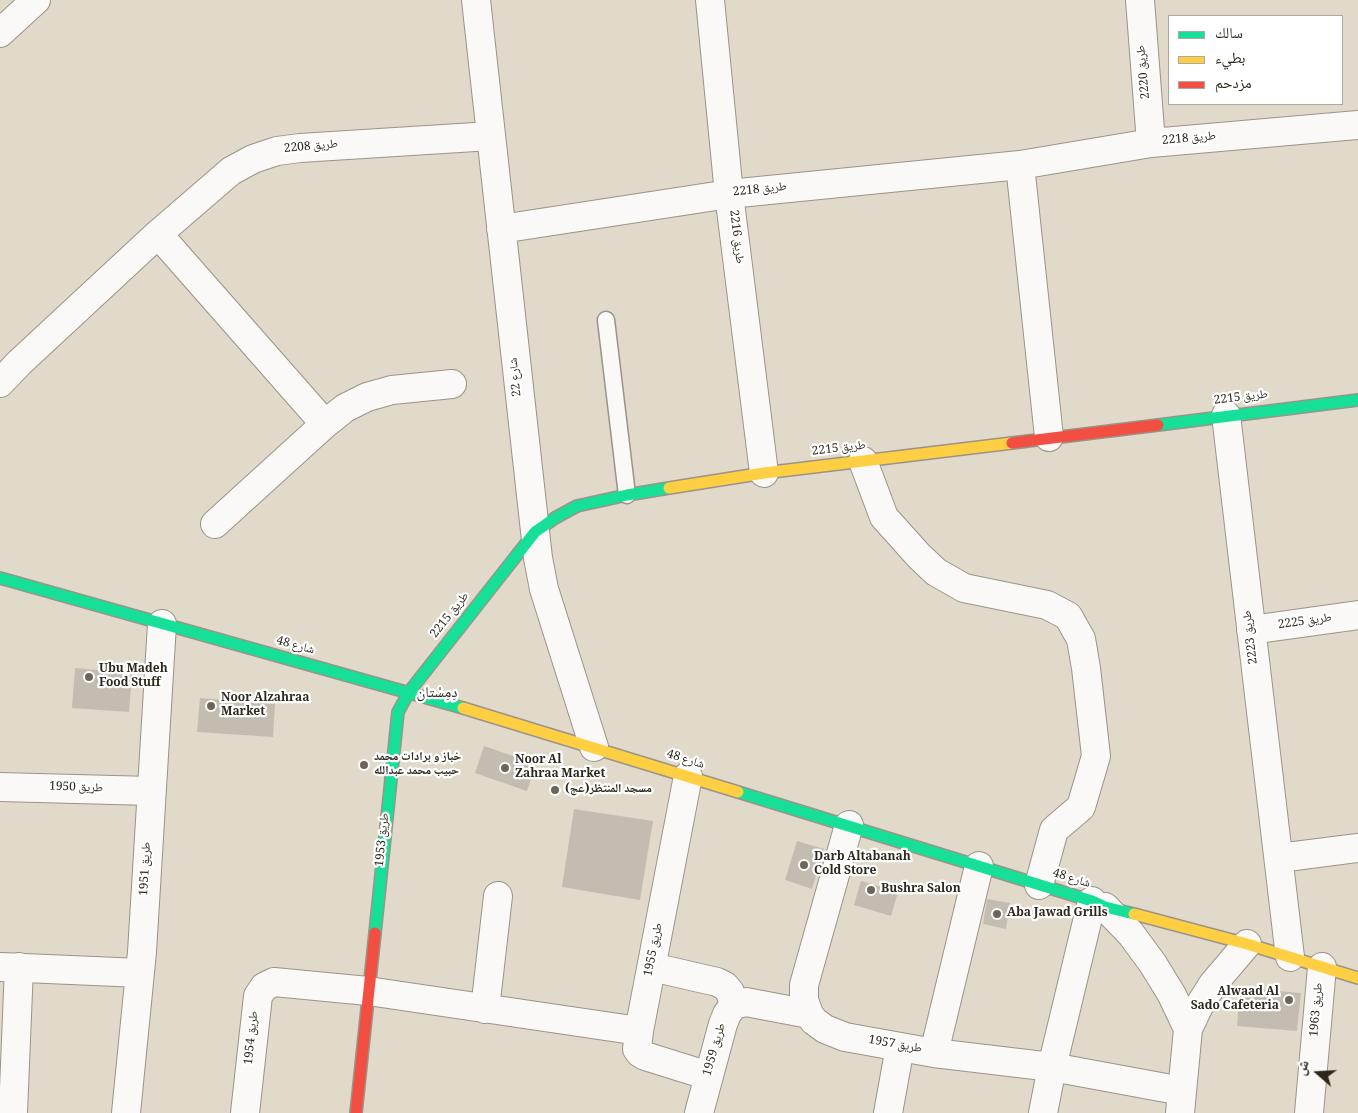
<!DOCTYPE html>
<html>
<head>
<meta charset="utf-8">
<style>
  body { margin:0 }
  #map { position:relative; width:1358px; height:1113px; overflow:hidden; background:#e1daca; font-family:Georgia,"Noto Naskh Arabic",serif }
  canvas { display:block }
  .legend { position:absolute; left:1168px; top:15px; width:175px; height:90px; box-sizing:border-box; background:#fff; border:1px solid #aba9a4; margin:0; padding:6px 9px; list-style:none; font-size:15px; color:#2d281c }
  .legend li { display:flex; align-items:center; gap:10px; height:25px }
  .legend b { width:25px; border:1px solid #aba9a4 }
  .north { position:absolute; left:1293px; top:1048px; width:50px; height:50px; -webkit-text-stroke:4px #fff; paint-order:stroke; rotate:289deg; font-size:14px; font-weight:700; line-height:20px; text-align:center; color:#2d281c }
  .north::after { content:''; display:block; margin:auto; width:18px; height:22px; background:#2d281c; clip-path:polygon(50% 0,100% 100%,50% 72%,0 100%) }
</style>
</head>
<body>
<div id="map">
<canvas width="1358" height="1113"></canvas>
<ul class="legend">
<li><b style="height:6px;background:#16e098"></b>سالك</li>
<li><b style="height:6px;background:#ffcf43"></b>بطيء</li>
<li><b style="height:6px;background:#f24e42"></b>مزدحم</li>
</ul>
<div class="north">ش</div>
</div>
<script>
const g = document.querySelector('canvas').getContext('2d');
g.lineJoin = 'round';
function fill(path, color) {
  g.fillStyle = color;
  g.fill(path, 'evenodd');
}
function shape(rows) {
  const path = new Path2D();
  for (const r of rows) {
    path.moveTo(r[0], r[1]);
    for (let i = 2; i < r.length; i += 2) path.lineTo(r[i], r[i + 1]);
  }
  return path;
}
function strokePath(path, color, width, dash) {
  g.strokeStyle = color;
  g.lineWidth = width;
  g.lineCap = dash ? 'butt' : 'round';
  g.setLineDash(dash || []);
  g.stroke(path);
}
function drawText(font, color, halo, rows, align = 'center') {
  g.font = font + ' Georgia,"Noto Naskh Arabic",serif';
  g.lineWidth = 4.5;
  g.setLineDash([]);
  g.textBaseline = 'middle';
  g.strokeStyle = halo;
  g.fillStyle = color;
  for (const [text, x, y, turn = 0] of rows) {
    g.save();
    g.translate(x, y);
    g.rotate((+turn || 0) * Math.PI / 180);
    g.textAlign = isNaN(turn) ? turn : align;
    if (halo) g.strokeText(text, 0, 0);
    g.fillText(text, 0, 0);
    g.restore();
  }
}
fill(shape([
  [75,668,132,673,129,712,72,708],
  [200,698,275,704,273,737,197,732],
  [484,746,536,764,527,791,475,773],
  [574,809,653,821,640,900,562,887],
  [797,841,824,849,812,889,785,880],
  [861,881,898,892,891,916,854,905],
  [987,899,1010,903,1006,929,983,924],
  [1240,988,1301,993,1297,1031,1237,1026]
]), '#c3bdb1');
const lane = shape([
  [606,320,627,495]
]);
const street = shape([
  [476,0,538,558,544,589,594,747],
  [710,0,729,194,764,473],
  [1140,0,1151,143],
  [0,33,36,0],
  [1020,165,1049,437],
  [501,229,729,194,1020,165,1151,143,1358,125],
  [158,234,325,424],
  [0,383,19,363,158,234,231,171,253,159,277,151,300,148,491,136],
  [1226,415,1290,957],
  [863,461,884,517,919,556,936,572,964,588,1047,605,1068,616,1081,639,1086,668,1096,756,1081,807,1054,830,1039,885],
  [215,524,325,424,345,408,367,397,392,390,452,384],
  [1251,630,1358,615],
  [688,776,639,1031,637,1049,640,1053,645,1056,709,1076],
  [0,787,151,791],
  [849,825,804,985,804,1000,809,1014,814,1021,825,1029,845,1037,934,1053,1052,1067,1182,1091],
  [1279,858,1358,848],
  [1105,907,1131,934,1153,964,1172,995,1188,1029],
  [1,967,140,973],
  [652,967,717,982,725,986,730,992,734,1005],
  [485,1009,498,896],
  [934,1053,979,866],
  [13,1113,19,967],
  [126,1113,142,952,162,624],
  [245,1113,258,996,264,987,274,982,368,991,639,1031],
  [699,1113,723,1024,727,1014,734,1005,746,1002,809,1014],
  [888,1113,900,1047],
  [1043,1113,1052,1067,1092,901],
  [1180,1113,1188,1029,1199,1006,1213,984,1247,944],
  [1309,1113,1322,967]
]);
const fast = shape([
  [1158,425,1358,400],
  [0,578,463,708],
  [738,792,1092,901,1105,907,1134,914],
  [375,933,398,712,409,692,535,532,555,518,577,506,627,495,669,488]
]);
const slow = shape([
  [669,488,764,473,1012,443],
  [463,708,738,792],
  [1134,914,1247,944,1358,978]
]);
const jam = shape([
  [1012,443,1158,425],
  [356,1113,375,933]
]);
strokePath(lane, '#9a9488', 19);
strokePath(street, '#9a9488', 30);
strokePath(fast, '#9a9488', 14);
strokePath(slow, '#9a9488', 14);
strokePath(jam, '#9a9488', 14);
strokePath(lane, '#faf9f7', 16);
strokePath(street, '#faf9f7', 28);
strokePath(fast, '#16e098', 11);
strokePath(slow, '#ffcf43', 11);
strokePath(jam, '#f24e42', 11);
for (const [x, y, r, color] of [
  [89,677,5,"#6c6659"],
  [211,706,5,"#6c6659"],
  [364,765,5,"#6c6659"],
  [505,768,5,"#6c6659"],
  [555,790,5,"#6c6659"],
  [804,865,5,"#6c6659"],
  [871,890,5,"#6c6659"],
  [997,914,5,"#6c6659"],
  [1289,1000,5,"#6c6659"]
]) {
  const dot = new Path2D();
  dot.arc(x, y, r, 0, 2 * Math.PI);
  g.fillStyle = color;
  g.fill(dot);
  strokePath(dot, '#fff', 2);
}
drawText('12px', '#2d281c', '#fff', [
  ["طريق 2220",1145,72,-95],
  ["طريق 2218",1189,140,-5],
  ["طريق 2208",311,148,-5],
  ["طريق 2218",760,191,-6],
  ["طريق 2216",735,237,83],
  ["شارع 22",517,377,-96],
  ["طريق 2215",1241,399,-7],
  ["طريق 2215",839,450,-7],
  ["طريق 2215",451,616,-52],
  ["طريق 2225",1305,623,-8],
  ["طريق 2223",1252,637,-97],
  ["شارع 48",295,647,15],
  ["شارع 48",685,761,17],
  ["طريق 1950",76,789,2],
  ["طريق 1953",384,840,-84],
  ["طريق 1951",147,869,-87],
  ["شارع 48",1071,880,17],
  ["طريق 1955",655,950,-79],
  ["طريق 1963",1318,1010,-85],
  ["طريق 1954",253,1038,-84],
  ["طريق 1957",895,1046,10],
  ["طريق 1959",716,1050,-74]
]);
drawText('bold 12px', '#2d281c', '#fff', [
  ["Ubu Madeh",99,670],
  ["Food Stuff",99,684],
  ["Noor Alzahraa",221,699],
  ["Market",221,713],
  ["خباز و برادات محمد",374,758],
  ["حبيب محمد عبدالله",374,772],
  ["Noor Al",515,761],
  ["Zahraa Market",515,775],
  ["مسجد المنتظر(عج)",565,790],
  ["Darb Altabanah",814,858],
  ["Cold Store",814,872],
  ["Bushra Salon",881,890],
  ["Aba Jawad Grills",1007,914],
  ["Alwaad Al",1279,993,"right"],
  ["Sado Cafeteria",1279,1007,"right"]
], 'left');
drawText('15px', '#2d281c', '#fff', [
  ["دِمِسْتان",437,695]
]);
</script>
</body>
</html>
